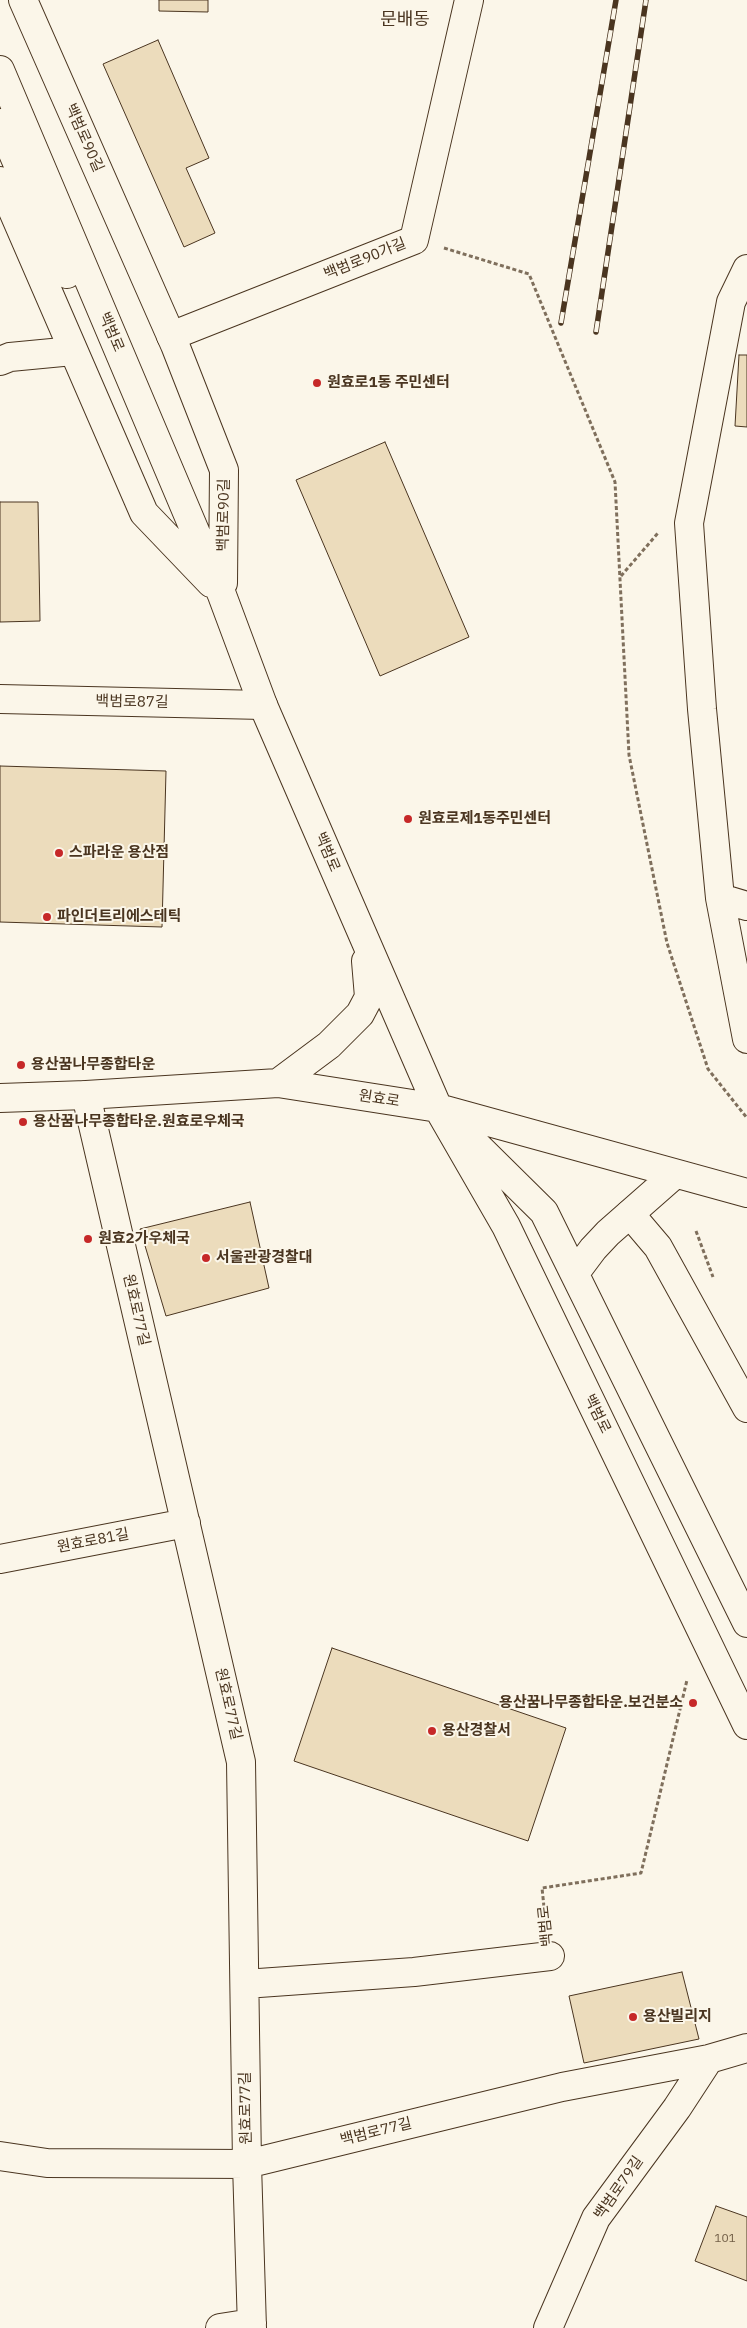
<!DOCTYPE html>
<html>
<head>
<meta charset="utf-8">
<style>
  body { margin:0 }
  canvas { display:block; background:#fbf6e9 }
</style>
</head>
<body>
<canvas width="747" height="2328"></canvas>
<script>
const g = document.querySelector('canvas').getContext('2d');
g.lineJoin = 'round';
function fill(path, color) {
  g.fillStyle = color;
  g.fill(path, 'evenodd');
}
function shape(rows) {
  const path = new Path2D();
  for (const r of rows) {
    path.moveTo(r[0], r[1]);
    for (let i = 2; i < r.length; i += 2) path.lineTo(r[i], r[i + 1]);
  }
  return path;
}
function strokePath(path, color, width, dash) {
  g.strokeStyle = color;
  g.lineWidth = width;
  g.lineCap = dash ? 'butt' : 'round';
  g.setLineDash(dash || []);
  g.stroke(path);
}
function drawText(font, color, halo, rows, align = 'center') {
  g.font = font + ' "IBM Plex Sans","Noto Sans KR",sans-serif';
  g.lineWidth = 4;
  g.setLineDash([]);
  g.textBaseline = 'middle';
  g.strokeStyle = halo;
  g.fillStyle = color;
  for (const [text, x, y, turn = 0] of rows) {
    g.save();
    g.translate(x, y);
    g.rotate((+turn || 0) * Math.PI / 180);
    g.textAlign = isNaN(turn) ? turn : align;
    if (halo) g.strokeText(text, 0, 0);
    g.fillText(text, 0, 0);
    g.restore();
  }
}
const building = shape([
  [159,0,208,0,208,12,159,11,159,0],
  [158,40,209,158,186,168,215,233,184,247,103,64,158,40],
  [739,355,747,355,747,427,735,426,739,355],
  [385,442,469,637,380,676,296,480,385,442],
  [0,502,38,502,40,621,0,622,0,502],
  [0,766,166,771,162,927,0,922,0,766],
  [250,1202,269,1288,166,1316,140,1229,250,1202],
  [332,1648,566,1728,528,1841,294,1761,332,1648],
  [682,1972,699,2039,584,2063,569,1996,682,1972],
  [716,2206,747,2217,747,2281,695,2261,716,2206]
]);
fill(building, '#ecdcbc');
strokePath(building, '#4a3520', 1);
const minor = shape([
  [171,336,414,240,469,0],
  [0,361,10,357,73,351],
  [0,699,263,705],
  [720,898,702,709,689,523,731,302,747,269],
  [747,906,720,898,747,1039],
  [86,1095,241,1762,247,2164,252,2328],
  [630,1214,658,1247,747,1408],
  [0,1559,186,1523],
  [245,1984,414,1972,550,1956],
  [0,2156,47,2163,247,2164,562,2087,709,2059,747,2048],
  [220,2328,252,2323],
  [548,2328,596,2218,677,2108,709,2059]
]);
const major = shape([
  [23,0,175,345,224,470,223,583],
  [0,70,222,595,263,705,438,1108,506,1226,747,1725],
  [0,123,43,223,67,274],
  [0,181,144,513,211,583],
  [278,1083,329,1045,360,1014,369,997,366,961],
  [0,1098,86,1095,278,1083,438,1108,747,1193],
  [462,1131,544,1212,747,1623],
  [575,1273,593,1249,608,1233,674,1175]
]);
strokePath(minor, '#4a3520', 30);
strokePath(major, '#4a3520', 30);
strokePath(shape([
  [444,248,529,274,615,482,629,755,667,943,708,1069,747,1118],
  [621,576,658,533],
  [696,1231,713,1277],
  [546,1926,542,1888,641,1873,687,1680]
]), '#7f6f5c', 3, [4, 2.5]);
strokePath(minor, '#fbf6e9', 28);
strokePath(major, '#fbf6e9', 28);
const rail = shape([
  [561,323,616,0],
  [596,332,646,0]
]);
strokePath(rail, '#4a3520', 5.5);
strokePath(rail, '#fbf6e9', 4, [11]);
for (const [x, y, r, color] of [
  [317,383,5,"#c62828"],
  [408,819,5,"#c62828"],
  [59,853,5,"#c62828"],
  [47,917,5,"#c62828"],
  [21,1065,5,"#c62828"],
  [23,1122,5,"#c62828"],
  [88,1239,5,"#c62828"],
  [206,1258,5,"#c62828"],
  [693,1703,5,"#c62828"],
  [432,1731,5,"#c62828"],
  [633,2017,5,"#c62828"]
]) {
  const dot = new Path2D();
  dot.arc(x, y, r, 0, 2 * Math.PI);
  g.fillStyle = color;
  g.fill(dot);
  strokePath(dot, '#fbf6e9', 2);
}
drawText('12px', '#725f47', null, [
  ["101",725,2239]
]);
drawText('15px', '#4a3520', '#fbf6e9', [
  ["백범로90길",84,138,66],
  ["백범로90가길",365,259,-22],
  ["백범로",111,332,67],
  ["백범로90길",224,515,-89],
  ["백범로87길",132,702,1],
  ["백범로",327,852,67],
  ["원효로",379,1099,9],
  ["원효로77길",136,1310,77],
  ["백범로",597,1414,64],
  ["원효로81길",93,1541,-11],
  ["원효로77길",228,1704,77],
  ["백범로",546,1926,-96],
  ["원효로77길",246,2108,-91],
  ["백범로77길",376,2132,-14],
  ["백범로79길",619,2188,-55]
]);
drawText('bold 15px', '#4a3520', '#fbf6e9', [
  ["원효로1동 주민센터",327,383],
  ["원효로제1동주민센터",418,819],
  ["스파라운 용산점",69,853],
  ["파인더트리에스테틱",57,917],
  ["용산꿈나무종합타운",31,1065],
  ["용산꿈나무종합타운.원효로우체국",33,1122],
  ["원효2가우체국",98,1239],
  ["서울관광경찰대",216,1258],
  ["용산꿈나무종합타운.보건분소",683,1703,"right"],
  ["용산경찰서",442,1731],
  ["용산빌리지",643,2017]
], 'left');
drawText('18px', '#4a3520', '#fbf6e9', [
  ["문배동",405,20]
]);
</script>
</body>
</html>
